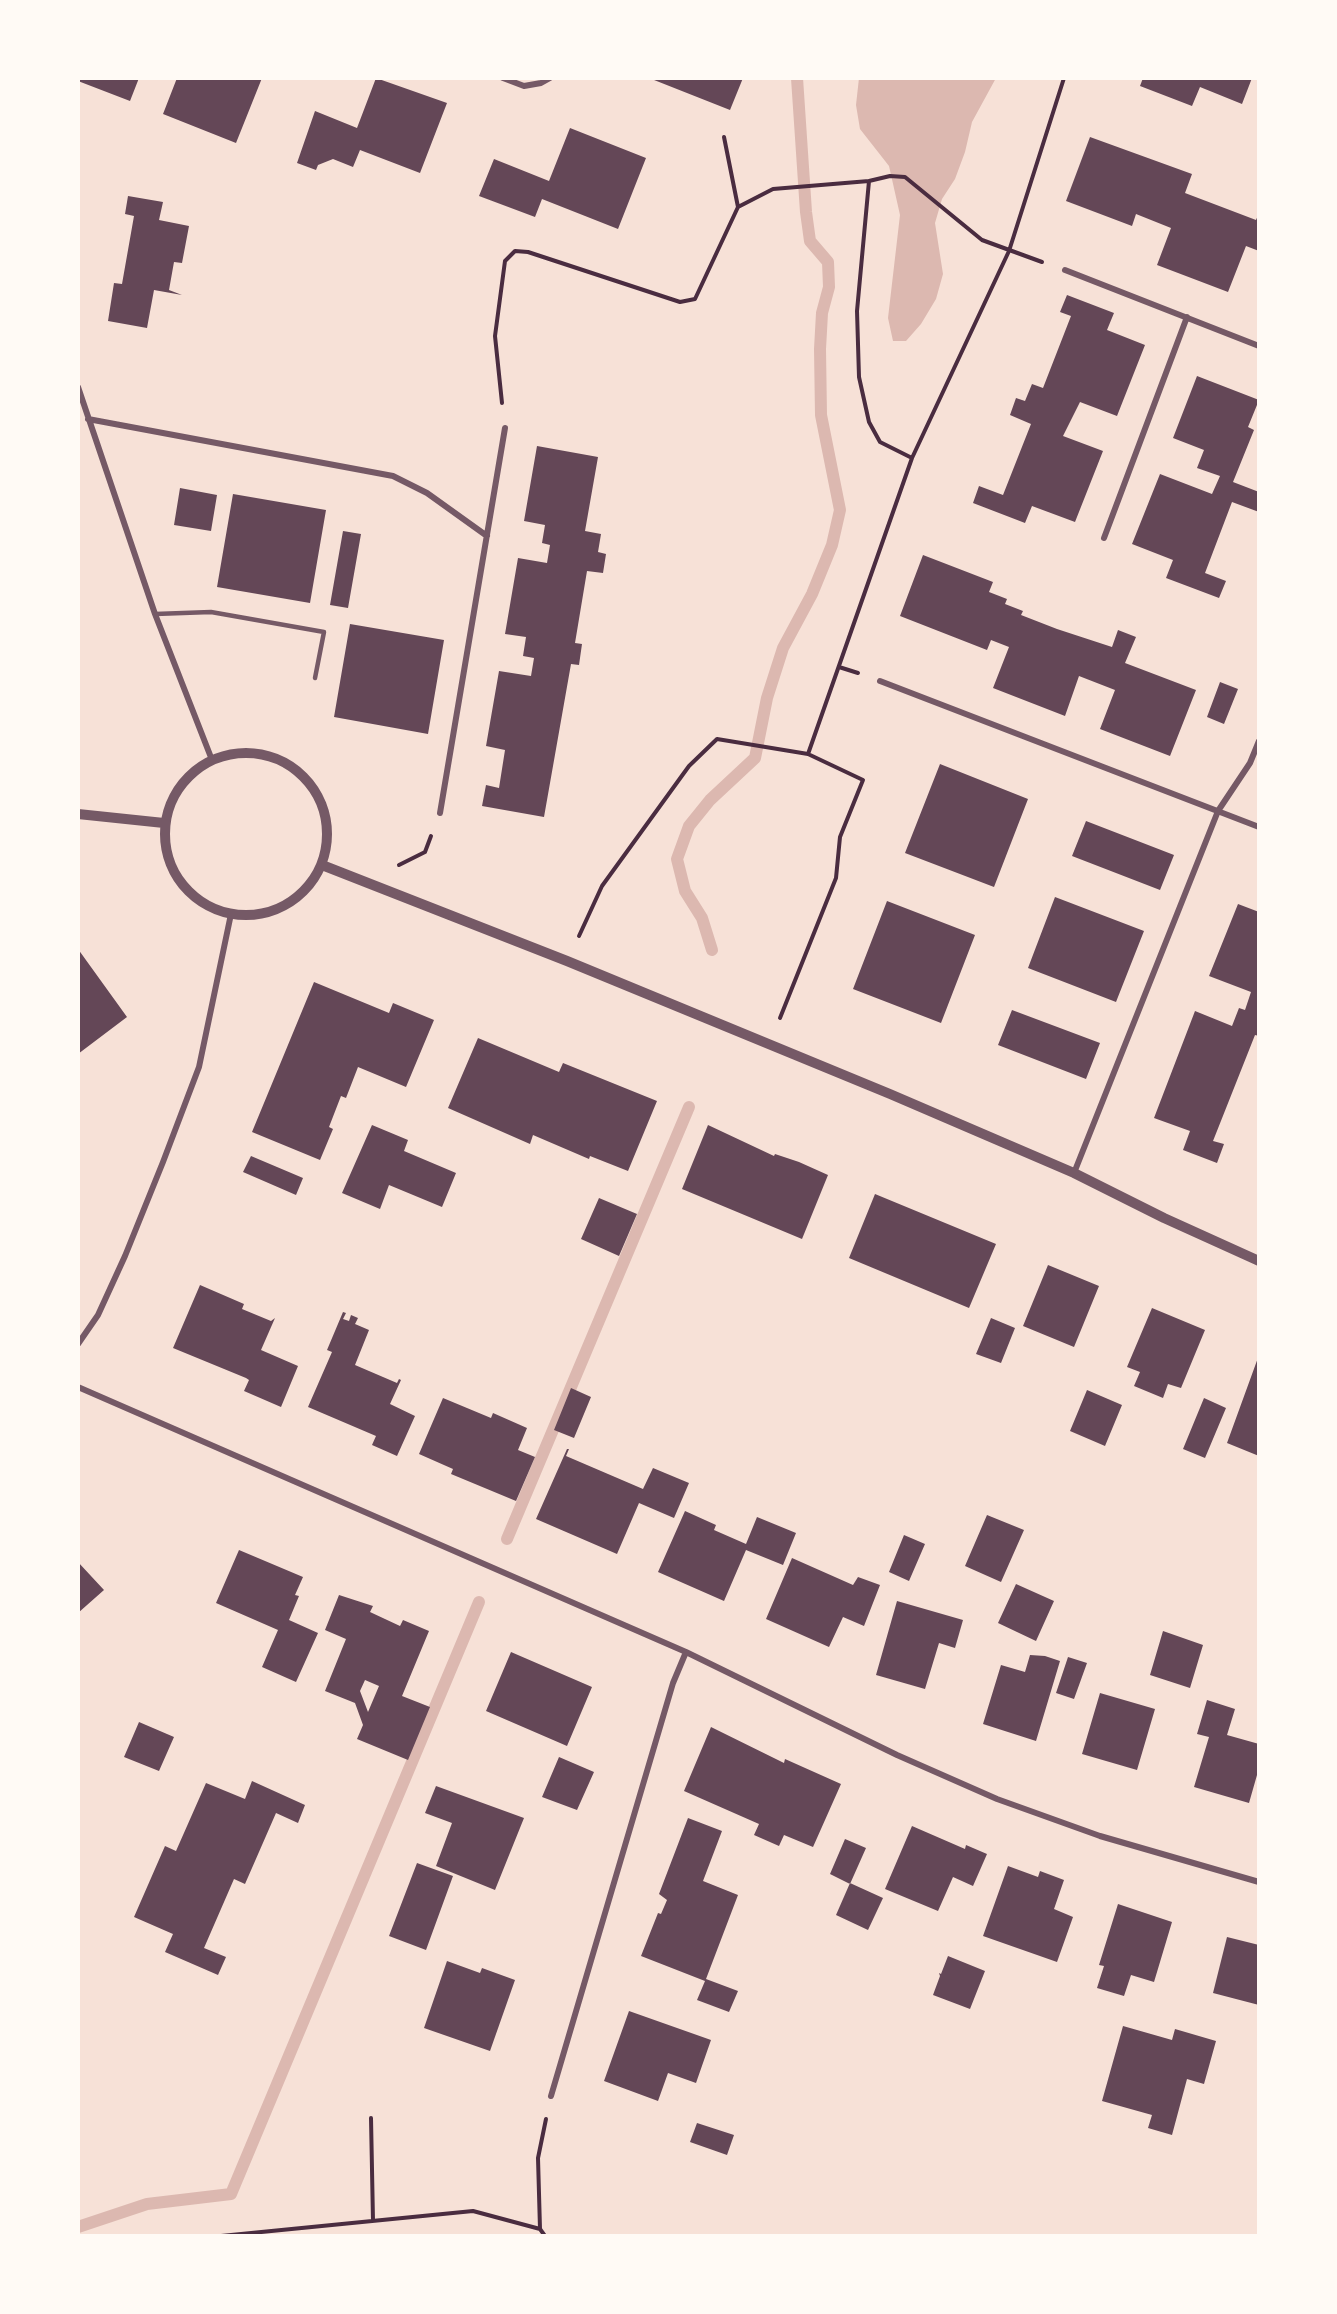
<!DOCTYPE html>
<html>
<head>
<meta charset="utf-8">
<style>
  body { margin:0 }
  #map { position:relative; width:1337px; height:2314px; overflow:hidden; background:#f7e1d7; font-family:"Fira Sans Condensed",sans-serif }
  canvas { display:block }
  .frame { position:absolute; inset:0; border:80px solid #fffaf5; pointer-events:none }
</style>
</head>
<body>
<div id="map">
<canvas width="1337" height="2314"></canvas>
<div class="frame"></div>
</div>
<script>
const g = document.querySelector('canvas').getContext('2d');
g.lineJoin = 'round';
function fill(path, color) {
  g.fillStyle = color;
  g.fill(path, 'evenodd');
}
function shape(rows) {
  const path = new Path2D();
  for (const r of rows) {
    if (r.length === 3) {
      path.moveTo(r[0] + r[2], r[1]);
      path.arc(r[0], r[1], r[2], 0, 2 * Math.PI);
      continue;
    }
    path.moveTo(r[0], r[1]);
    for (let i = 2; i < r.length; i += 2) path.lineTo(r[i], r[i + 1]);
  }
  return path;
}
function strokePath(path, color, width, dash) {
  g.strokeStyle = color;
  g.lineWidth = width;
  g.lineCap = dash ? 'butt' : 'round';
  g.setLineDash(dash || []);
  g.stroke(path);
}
fill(shape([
  [859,78,996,78,972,122,965,152,955,179,942,199,935,223,943,274,936,299,921,324,906,341,893,341,888,318,900,215,889,166,860,129,856,105]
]), '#dcb8b0');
strokePath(shape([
  [712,950,702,918,685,891,677,859,689,826,710,800,755,758,767,698,783,648,812,594,832,545,840,510,821,415,820,349,822,313,829,287,828,262,810,241,806,212,797,78],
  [507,1539,689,1107],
  [78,2227,147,2204,231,2194,479,1602]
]), '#dcb8b0', 12);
fill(shape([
  [78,78,139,78,130,101,78,81],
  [177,78,262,78,236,143,163,114],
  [376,78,447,103,420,173,360,150,353,167,333,159,318,165,316,170,297,163,315,111,357,128],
  [649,78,743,78,730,110],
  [1143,78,1252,78,1242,104,1200,87,1192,106,1140,86],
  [570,128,646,158,618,229,542,199,535,217,479,196,494,159,549,181],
  [1090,137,1192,174,1185,193,1256,220,1259,213,1259,251,1246,246,1228,292,1157,265,1171,228,1136,214,1132,226,1066,201],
  [128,196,163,202,159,220,189,226,182,263,174,262,169,290,182,295,154,290,147,328,108,321,114,283,122,284,134,216,125,214],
  [1067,295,1114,313,1107,330,1145,345,1117,416,1080,402,1063,436,1103,451,1075,522,1032,506,1025,523,973,503,979,486,1003,495,1031,424,1010,415,1016,398,1025,401,1032,384,1043,388,1071,316,1060,312],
  [1197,376,1259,400,1248,427,1254,430,1233,482,1259,492,1259,512,1232,502,1205,573,1226,581,1219,598,1166,578,1173,560,1132,544,1160,474,1212,494,1220,476,1197,468,1204,450,1173,438],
  [537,446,598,457,585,531,601,534,598,552,606,554,603,573,587,571,575,643,582,644,579,665,571,664,544,817,482,806,486,785,499,788,505,750,486,746,499,671,531,676,534,658,523,656,526,637,505,634,518,558,547,563,550,545,542,543,545,525,524,521],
  [180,488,217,495,211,531,174,525],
  [233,494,326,510,310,603,217,587],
  [343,531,361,534,348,608,330,605],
  [923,555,993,582,989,592,1007,599,1005,604,1023,611,1021,615,1057,629,1112,647,1118,630,1136,637,1125,663,1196,690,1170,756,1100,729,1115,690,1079,676,1065,716,993,688,1009,647,991,640,987,650,900,616],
  [350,624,444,640,428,734,334,717],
  [1220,682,1238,689,1224,724,1207,717],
  [940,764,1028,799,994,887,905,853],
  [1086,821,1174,855,1160,890,1072,856],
  [1055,897,1144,931,1116,1002,1028,968],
  [887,901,975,935,941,1023,853,989],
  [1238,904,1259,912,1259,1036,1255,1035,1213,1141,1224,1144,1217,1163,1183,1150,1190,1131,1154,1118,1195,1011,1232,1026,1239,1008,1245,1010,1251,992,1209,976],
  [78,949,127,1017,78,1054],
  [314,982,389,1013,393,1003,434,1020,406,1087,358,1067,346,1098,341,1096,329,1127,333,1129,320,1160,252,1132],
  [1012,1010,1100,1043,1086,1079,998,1045],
  [478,1038,559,1072,563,1063,657,1101,628,1171,590,1156,589,1159,533,1135,530,1144,448,1108],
  [372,1125,408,1140,404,1151,456,1173,442,1207,389,1185,380,1209,342,1193],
  [708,1125,774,1156,775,1154,799,1162,828,1175,802,1239,682,1189],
  [251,1156,303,1178,296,1195,243,1172],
  [875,1194,996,1244,969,1308,849,1258],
  [599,1198,637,1214,619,1256,581,1239],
  [1048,1265,1099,1286,1074,1347,1023,1326],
  [200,1285,244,1304,242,1309,271,1321,275,1318,261,1350,298,1366,281,1407,244,1391,249,1380,246,1378,173,1348],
  [1152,1308,1205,1330,1181,1388,1168,1384,1163,1398,1134,1386,1140,1372,1127,1367],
  [343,1312,346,1313,343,1319,349,1321,351,1315,358,1318,355,1324,369,1330,355,1365,397,1383,399,1379,401,1380,390,1404,415,1416,397,1456,372,1445,376,1436,308,1407,332,1352,327,1350],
  [991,1318,1015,1328,1001,1363,976,1354],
  [1259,1355,1259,1456,1227,1443],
  [571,1388,591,1397,574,1438,554,1430],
  [1087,1390,1122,1405,1105,1446,1070,1431],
  [443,1398,491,1418,493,1413,527,1428,518,1450,535,1457,516,1501,451,1474,453,1469,419,1454],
  [1204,1398,1226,1408,1205,1458,1183,1449],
  [567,1449,569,1449,566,1456,643,1489,653,1468,689,1483,674,1518,639,1503,617,1554,536,1519],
  [685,1511,716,1525,714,1530,746,1544,757,1517,796,1533,783,1565,746,1550,724,1601,658,1572],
  [987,1515,1024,1530,1001,1582,965,1566],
  [904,1535,925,1544,909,1581,889,1572],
  [239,1550,303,1577,295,1595,299,1596,289,1620,318,1633,296,1682,262,1667,278,1630,216,1603],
  [792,1558,853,1585,858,1577,880,1585,864,1626,843,1617,829,1647,766,1619],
  [78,1562,104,1590,78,1613],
  [1016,1584,1054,1601,1036,1641,998,1623],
  [339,1595,373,1606,370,1612,400,1626,403,1620,429,1631,402,1696,430,1707,408,1760,357,1739,363,1725,355,1703,325,1691,346,1639,325,1630],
  [365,1680,379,1686,368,1712,360,1691],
  [897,1601,963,1620,955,1648,939,1643,925,1689,876,1675],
  [1163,1631,1203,1645,1190,1688,1150,1675],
  [511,1652,592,1687,567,1746,486,1711],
  [1030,1655,1045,1656,1060,1661,1036,1741,983,1724,1001,1665,1025,1672],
  [1068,1657,1087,1663,1074,1699,1056,1693],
  [1100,1693,1155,1709,1137,1770,1082,1754],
  [1207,1700,1235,1709,1227,1735,1259,1744,1259,1768,1249,1803,1194,1787,1209,1737,1197,1734],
  [139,1722,174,1737,159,1771,124,1757],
  [711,1727,784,1763,785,1759,841,1784,813,1847,784,1835,779,1846,754,1835,759,1824,684,1791],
  [559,1757,594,1772,577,1810,542,1797],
  [252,1781,305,1805,298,1823,276,1813,245,1884,234,1879,204,1948,226,1957,218,1975,165,1952,173,1934,134,1917,165,1846,176,1851,206,1783,245,1799],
  [436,1786,524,1818,495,1890,436,1866,452,1823,425,1813],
  [688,1818,722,1831,703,1881,738,1895,706,1979,738,1991,729,2012,697,2000,705,1981,641,1956,658,1913,661,1914,667,1900,659,1894],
  [912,1826,965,1849,966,1845,987,1854,973,1886,953,1877,938,1911,885,1889],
  [845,1839,866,1848,850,1884,830,1874],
  [417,1863,453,1876,426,1950,389,1936],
  [1008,1866,1038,1877,1040,1871,1064,1880,1054,1909,1073,1917,1057,1962,983,1936],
  [850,1883,883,1898,868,1930,836,1915],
  [1118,1904,1172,1922,1154,1982,1131,1975,1124,1996,1097,1988,1104,1966,1099,1965],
  [1227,1937,1259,1945,1259,2005,1213,1993],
  [948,1956,985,1971,970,2009,933,1995,940,1976,939,1973,941,1974],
  [447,1961,480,1973,482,1968,515,1980,490,2051,424,2028],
  [629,2011,711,2040,696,2083,668,2073,658,2101,604,2081],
  [1123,2026,1172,2040,1175,2029,1216,2041,1204,2084,1187,2079,1172,2135,1148,2128,1152,2115,1102,2101],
  [697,2123,734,2135,727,2155,690,2142]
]), '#644757');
strokePath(shape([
  [869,181,890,176,905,177,982,240,1042,262],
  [738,207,773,189,869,181,857,311,859,377,869,422,880,442,912,458],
  [502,403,495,336,505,261,515,251,528,252,680,302,695,299,738,207,724,137],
  [839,667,858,673],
  [808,754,912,458,1009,251,1064,78],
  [399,865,425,852,431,836],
  [579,936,602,886,689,766,717,739,808,754,863,780,840,837,836,878,780,1018],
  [371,2118,373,2221],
  [221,2236,473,2211,540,2229],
  [545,2236,540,2229,538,2158,546,2119]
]), '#4a2c40', 4);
strokePath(shape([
  [155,614,211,612,324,632,315,678]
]), '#755966', 4.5);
strokePath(shape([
  [503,78,524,86,541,83,550,78],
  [1065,270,1259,346],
  [78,387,155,614,212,760],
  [88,419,393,476,427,493,487,536],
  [1104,538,1187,317],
  [880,681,1259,827],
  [440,813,505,428],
  [1074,1173,1218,811,1250,763,1259,741],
  [78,1344,98,1315,125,1256,163,1162,199,1067,231,914],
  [78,1387,686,1652,897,1755,997,1799,1100,1836,1259,1882],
  [551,2096,673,1683,686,1652]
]), '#755966', 6);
strokePath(shape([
  [246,834,81],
  [78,814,164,823],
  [322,865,567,961,890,1094,1074,1173,1164,1218,1259,1261]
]), '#755966', 10);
</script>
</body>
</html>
